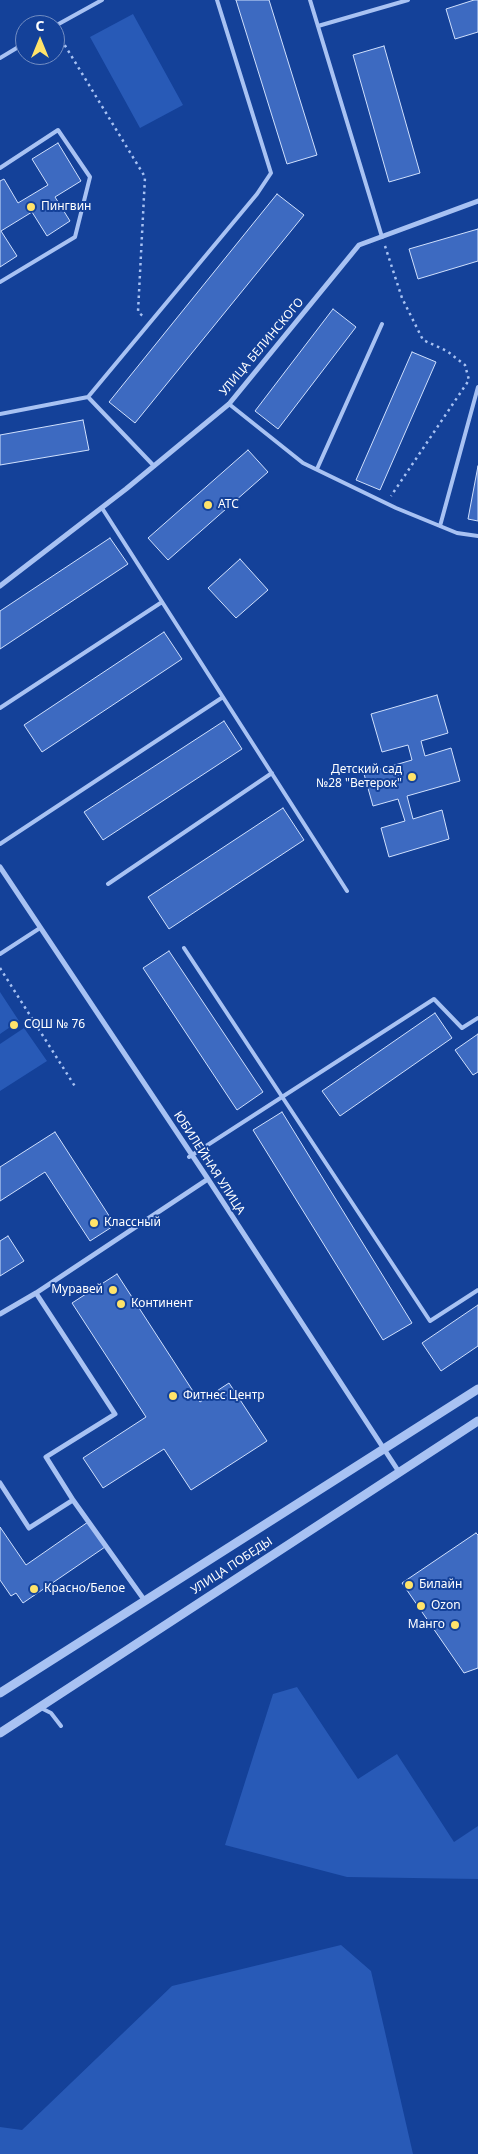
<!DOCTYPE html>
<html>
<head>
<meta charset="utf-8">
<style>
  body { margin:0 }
  #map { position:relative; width:478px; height:2154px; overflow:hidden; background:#144199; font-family:"Noto Sans",sans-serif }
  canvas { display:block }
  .north { position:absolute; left:15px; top:15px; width:50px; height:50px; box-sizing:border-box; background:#144199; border:1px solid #728dc2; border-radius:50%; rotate:0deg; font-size:14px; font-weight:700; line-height:20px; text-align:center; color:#fff }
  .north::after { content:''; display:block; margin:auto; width:18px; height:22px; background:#ffe36a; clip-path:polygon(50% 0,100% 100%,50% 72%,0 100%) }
</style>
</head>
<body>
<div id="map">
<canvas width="478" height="2154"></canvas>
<div class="north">С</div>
</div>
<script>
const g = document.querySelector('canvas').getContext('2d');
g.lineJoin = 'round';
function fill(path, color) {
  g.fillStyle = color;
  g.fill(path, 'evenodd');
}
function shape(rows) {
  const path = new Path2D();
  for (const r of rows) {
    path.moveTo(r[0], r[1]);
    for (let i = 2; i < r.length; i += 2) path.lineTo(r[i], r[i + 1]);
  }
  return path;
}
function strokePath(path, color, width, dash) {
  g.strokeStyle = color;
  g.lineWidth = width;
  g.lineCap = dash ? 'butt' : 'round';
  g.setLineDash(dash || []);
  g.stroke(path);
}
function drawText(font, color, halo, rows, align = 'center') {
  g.font = font + ' "Noto Sans",sans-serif';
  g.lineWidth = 4;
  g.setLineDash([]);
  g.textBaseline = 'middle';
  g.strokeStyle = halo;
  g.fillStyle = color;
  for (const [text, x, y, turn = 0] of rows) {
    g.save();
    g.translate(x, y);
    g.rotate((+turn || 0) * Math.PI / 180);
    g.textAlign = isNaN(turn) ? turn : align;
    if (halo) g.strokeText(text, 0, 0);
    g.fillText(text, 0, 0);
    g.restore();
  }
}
fill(shape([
  [133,14,183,105,140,128,90,37],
  [0,992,19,1021,0,1034],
  [24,1028,47,1061,0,1091,0,1044],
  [297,1687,358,1779,397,1754,454,1842,478,1826,478,1879,347,1877,225,1845,273,1694],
  [341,1945,371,1971,413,2154,0,2154,0,2127,22,2130,172,1986]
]), '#285ab7');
const building = shape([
  [236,0,269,0,317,155,287,164,236,0],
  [474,0,478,0,478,32,455,39,446,9,474,0],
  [384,46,420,173,389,182,353,55,384,46],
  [58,143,81,181,55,197,70,221,47,236,32,212,1,231,17,256,0,267,0,181,4,179,18,203,48,185,32,159,58,143],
  [277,194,304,215,135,423,109,402,277,194],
  [478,229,478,261,418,279,409,249,478,229],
  [333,309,356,327,278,429,255,411,333,309],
  [412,352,436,362,380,490,356,480,412,352],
  [83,420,89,450,0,465,0,435,83,420],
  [248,450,268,472,168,560,148,538,248,450],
  [478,466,478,521,468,519,478,466],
  [110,538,128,564,0,649,0,611,110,538],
  [240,559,268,590,236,618,208,588,240,559],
  [164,632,182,659,42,752,24,725,164,632],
  [437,695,448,733,421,741,425,756,451,748,460,781,407,796,413,819,442,810,449,839,389,857,381,828,405,821,398,799,373,806,364,774,412,760,408,745,382,752,371,714,437,695],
  [224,721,242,749,103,840,84,812,224,721],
  [283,808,304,840,169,929,148,897,283,808],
  [169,951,263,1092,237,1110,143,968,169,951],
  [435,1013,452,1038,340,1116,322,1091,435,1013],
  [478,1034,478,1072,473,1075,455,1050,478,1034],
  [282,1112,412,1323,383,1340,253,1130,282,1112],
  [55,1132,115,1225,90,1241,45,1172,0,1201,0,1167,55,1132],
  [8,1236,24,1261,0,1276,0,1241,8,1236],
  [117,1274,200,1402,229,1383,267,1441,191,1490,164,1449,103,1488,83,1458,146,1417,72,1303,117,1274],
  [478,1305,478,1346,441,1371,422,1343,478,1305],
  [88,1522,105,1547,23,1603,16,1593,11,1596,0,1580,0,1527,26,1565,88,1522],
  [476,1533,478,1535,478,1668,464,1673,402,1583,476,1533]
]);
fill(building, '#3d6ac1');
strokePath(building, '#d0e0fd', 1);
strokePath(shape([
  [58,34,145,177,138,312,144,317],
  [385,246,402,298,423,340,447,351,465,365,469,380,391,496],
  [0,968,76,1088]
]), '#a8c2f3', 2.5, [2.5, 4]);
strokePath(shape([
  [310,0,382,237],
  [55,26,102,0],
  [318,26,408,0],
  [0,58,25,43],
  [0,168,58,130,90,177,75,237,0,282],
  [88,397,257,194,271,173,217,0],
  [229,404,303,463,396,508,457,533,478,536],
  [0,414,88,397,154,466],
  [317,469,382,324],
  [102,508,347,891],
  [440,526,478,387],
  [0,708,162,602],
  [0,844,223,697],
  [108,884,272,773],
  [184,948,430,1321,478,1290],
  [0,954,40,928],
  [189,1157,434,999,462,1028,478,1018],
  [41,1708,51,1713,61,1726]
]), '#a8c2f3', 4);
strokePath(shape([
  [0,586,126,489,229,404,359,245,478,201],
  [0,867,208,1179,399,1472],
  [0,1314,36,1293,208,1179],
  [0,1483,29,1528,73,1500,46,1457,115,1414,36,1293],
  [73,1500,145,1601]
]), '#a8c2f3', 5);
strokePath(shape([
  [0,1693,478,1389],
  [0,1733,478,1421]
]), '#a8c2f3', 9);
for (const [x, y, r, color] of [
  [31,207,5,"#ffe36a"],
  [208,505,5,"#ffe36a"],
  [412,777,5,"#ffe36a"],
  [14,1025,5,"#ffe36a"],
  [94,1223,5,"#ffe36a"],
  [113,1290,5,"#ffe36a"],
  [121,1304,5,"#ffe36a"],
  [173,1396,5,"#ffe36a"],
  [409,1585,5,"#ffe36a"],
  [34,1589,5,"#ffe36a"],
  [421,1606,5,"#ffe36a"],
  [455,1625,5,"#ffe36a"]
]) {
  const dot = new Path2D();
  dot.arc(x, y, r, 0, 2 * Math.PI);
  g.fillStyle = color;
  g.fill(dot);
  strokePath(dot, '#144199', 2);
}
drawText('12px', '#fff', '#144199', [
  ["Пингвин",41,207],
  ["АТС",218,505],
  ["Детский сад",402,770,"right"],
  ["№28 \"Ветерок\"",402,784,"right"],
  ["СОШ № 76",24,1025],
  ["Классный",104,1223],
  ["Муравей",103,1290,"right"],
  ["Континент",131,1304],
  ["Фитнес Центр",183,1396],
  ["Билайн",419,1585],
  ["Красно/Белое",44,1589],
  ["Ozon",431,1606],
  ["Манго",445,1625,"right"]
], 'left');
drawText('12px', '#fff', '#144199', [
  ["УЛИЦА БЕЛИНСКОГО",262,347,-50],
  ["ЮБИЛЕЙНАЯ УЛИЦА",209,1163,57],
  ["УЛИЦА ПОБЕДЫ",232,1566,-33]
]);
</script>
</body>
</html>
